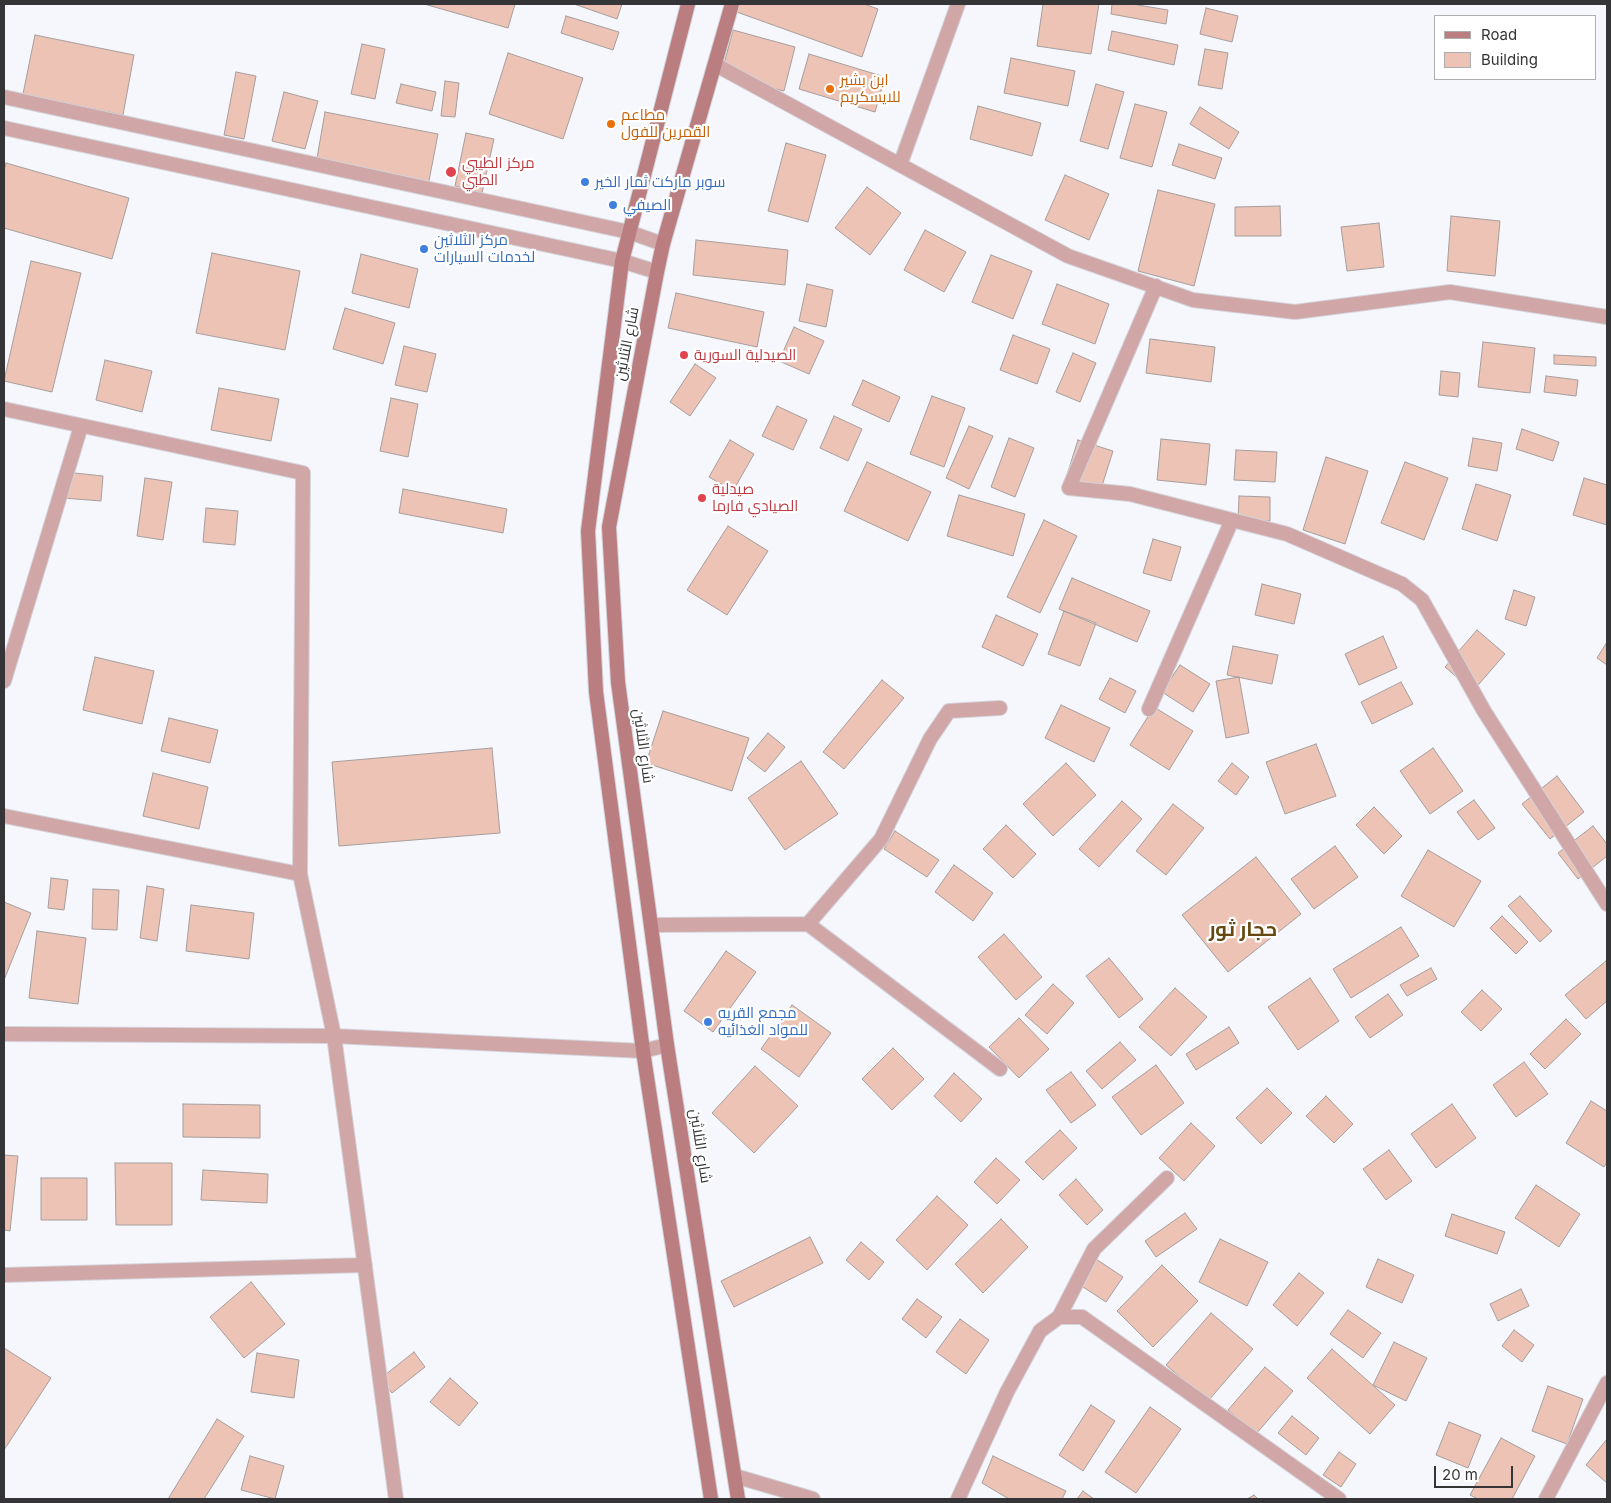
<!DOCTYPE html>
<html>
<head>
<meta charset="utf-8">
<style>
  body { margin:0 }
  #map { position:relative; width:1611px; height:1503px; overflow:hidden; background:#f6f6fd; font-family:Inter,sans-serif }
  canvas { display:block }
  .frame { position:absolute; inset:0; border:5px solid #353537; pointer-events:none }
  .legend { position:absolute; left:1434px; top:15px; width:162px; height:65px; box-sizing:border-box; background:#fff; border:1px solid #aeaeaf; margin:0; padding:6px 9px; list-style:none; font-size:15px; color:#353537 }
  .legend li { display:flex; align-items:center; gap:10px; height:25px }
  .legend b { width:25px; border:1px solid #aeaeaf }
  .scale { position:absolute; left:1434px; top:1466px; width:79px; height:22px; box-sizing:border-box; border:2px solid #353537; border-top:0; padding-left:6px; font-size:15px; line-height:18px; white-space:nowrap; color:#353537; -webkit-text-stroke:4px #fff; paint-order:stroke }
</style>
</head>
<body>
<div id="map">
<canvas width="1611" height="1503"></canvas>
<div class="frame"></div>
<ul class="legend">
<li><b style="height:6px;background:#ba7e81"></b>Road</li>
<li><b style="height:14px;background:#ecc3b5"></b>Building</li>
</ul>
<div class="scale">20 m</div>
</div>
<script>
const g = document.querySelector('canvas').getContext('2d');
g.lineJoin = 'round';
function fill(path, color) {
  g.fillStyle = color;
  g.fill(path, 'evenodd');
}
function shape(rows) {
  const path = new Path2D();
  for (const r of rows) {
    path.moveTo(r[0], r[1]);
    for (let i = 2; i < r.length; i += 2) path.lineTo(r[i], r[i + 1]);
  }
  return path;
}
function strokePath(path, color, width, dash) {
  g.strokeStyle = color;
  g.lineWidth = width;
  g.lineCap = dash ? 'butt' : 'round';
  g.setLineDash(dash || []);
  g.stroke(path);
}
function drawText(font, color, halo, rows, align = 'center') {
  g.font = font + ' Inter,Cairo,sans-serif';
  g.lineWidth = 4.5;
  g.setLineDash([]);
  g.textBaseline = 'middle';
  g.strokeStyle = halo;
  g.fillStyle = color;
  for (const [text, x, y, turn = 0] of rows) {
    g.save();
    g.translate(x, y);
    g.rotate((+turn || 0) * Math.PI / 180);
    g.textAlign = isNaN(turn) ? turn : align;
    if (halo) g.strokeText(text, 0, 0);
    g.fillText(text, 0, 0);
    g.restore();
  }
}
const building = shape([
  [424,4,515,4,508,28,424,4],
  [574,4,622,4,617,19,574,4],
  [737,4,864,4,878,9,862,57,734,11,737,4],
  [1043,4,1099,4,1091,54,1037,46,1043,4],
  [1112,4,1132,4,1168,10,1166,24,1111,14,1112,4],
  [1206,8,1238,16,1232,42,1200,34,1206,8],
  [566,16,619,32,613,50,561,33,566,16],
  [733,30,795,47,784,91,721,75,733,30],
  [1112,31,1178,45,1174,65,1108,50,1112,31],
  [35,35,134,55,123,115,23,94,35,35],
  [362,44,385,49,375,99,351,94,362,44],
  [1205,49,1228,53,1222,89,1198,85,1205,49],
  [508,53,583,78,563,139,489,114,508,53],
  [809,54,885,77,875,112,799,89,809,54],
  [1011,58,1075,71,1068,106,1004,93,1011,58],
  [236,72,256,76,244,139,224,135,236,72],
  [445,81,459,83,455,117,441,116,445,81],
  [401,84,436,92,432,111,396,103,401,84],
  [1096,84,1124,92,1108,149,1080,141,1096,84],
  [284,92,318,101,305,149,272,141,284,92],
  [1135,104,1167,112,1152,167,1120,158,1135,104],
  [978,106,1041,123,1032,156,970,139,978,106],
  [1200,107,1239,132,1229,149,1190,124,1200,107],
  [325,112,438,134,428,186,316,164,325,112],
  [466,133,494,139,482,193,455,186,466,133],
  [786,143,826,155,808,222,768,211,786,143],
  [1179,144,1222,158,1215,179,1172,165,1179,144],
  [6,163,129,198,112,259,4,228,4,171,6,163],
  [1065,175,1109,194,1089,240,1045,220,1065,175],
  [867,187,901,213,870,255,835,228,867,187],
  [1158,190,1215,204,1194,286,1138,271,1158,190],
  [1280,206,1281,236,1235,236,1235,207,1280,206],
  [1451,216,1500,221,1495,276,1447,271,1451,216],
  [1379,223,1384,267,1347,271,1341,227,1379,223],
  [925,230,966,252,944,292,904,270,925,230],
  [696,240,788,250,785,285,693,275,696,240],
  [212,253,300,271,285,350,196,333,212,253],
  [361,254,418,269,409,308,352,293,361,254],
  [991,255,1032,271,1013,319,972,302,991,255],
  [31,261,81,273,52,392,4,381,31,261],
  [807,284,833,290,826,327,799,321,807,284],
  [1057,284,1109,304,1095,344,1042,324,1057,284],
  [676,293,764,312,757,347,668,328,676,293],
  [345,308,395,323,383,364,333,349,345,308],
  [794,327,824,341,809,374,779,361,794,327],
  [1013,335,1050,349,1037,384,1000,370,1013,335],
  [1150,339,1215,347,1211,382,1146,373,1150,339],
  [1483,342,1535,348,1530,393,1478,387,1483,342],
  [404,346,436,354,427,392,395,385,404,346],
  [1073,353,1096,363,1080,402,1056,392,1073,353],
  [1554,355,1596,357,1596,366,1554,364,1554,355],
  [105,360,152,371,142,412,96,400,105,360],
  [695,364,716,378,690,416,670,402,695,364],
  [1441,371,1460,373,1458,397,1439,395,1441,371],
  [1546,376,1578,380,1576,396,1544,392,1546,376],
  [863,380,900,397,889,422,852,405,863,380],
  [219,388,279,399,271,441,211,430,219,388],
  [932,396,965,408,944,467,910,454,932,396],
  [391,398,418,404,408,457,380,451,391,398],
  [777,406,807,420,793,450,762,436,777,406],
  [834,416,862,429,848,461,820,448,834,416],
  [969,426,993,436,969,489,946,478,969,426],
  [1522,429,1559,442,1553,461,1516,449,1522,429],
  [1009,438,1034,448,1015,497,991,487,1009,438],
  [1473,438,1502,443,1497,471,1468,466,1473,438],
  [1161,439,1210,444,1206,485,1157,480,1161,439],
  [730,440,754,454,733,491,709,477,730,440],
  [1078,440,1113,451,1101,489,1066,478,1078,440],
  [1236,450,1277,452,1275,482,1234,480,1236,450],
  [1326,457,1368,471,1345,544,1303,530,1326,457],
  [867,462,931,492,908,541,844,511,867,462],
  [1405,462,1448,478,1424,540,1381,523,1405,462],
  [65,472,103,476,101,501,63,498,65,472],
  [145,478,172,482,163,540,137,536,145,478],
  [1584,478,1607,485,1607,525,1573,515,1584,478],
  [1476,484,1511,495,1497,541,1462,529,1476,484],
  [403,489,507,509,503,533,399,513,403,489],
  [959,495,1025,514,1013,556,947,536,959,495],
  [1239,496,1270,497,1270,521,1238,521,1239,496],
  [206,508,238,511,235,545,203,542,206,508],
  [1044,520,1077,536,1040,613,1007,597,1044,520],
  [728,526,768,551,727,615,687,590,728,526],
  [1153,539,1181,547,1171,581,1143,573,1153,539],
  [1072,578,1150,611,1137,642,1059,609,1072,578],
  [1262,584,1301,594,1294,624,1255,615,1262,584],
  [1514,590,1535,597,1526,626,1505,619,1514,590],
  [1064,611,1096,623,1080,666,1048,654,1064,611],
  [996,615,1038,634,1023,666,982,647,996,615],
  [1477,630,1505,654,1473,691,1445,667,1477,630],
  [1383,636,1397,668,1359,685,1345,654,1383,636],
  [1607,642,1607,665,1597,658,1607,642],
  [1233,646,1278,655,1272,684,1227,675,1233,646],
  [95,657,154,671,142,724,83,710,95,657],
  [1180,665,1210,684,1193,712,1162,692,1180,665],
  [1239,677,1249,733,1226,738,1216,681,1239,677],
  [1110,678,1136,691,1125,713,1099,699,1110,678],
  [882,680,904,698,844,769,823,752,882,680],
  [1401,682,1413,704,1372,724,1361,702,1401,682],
  [1061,705,1110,728,1094,762,1045,738,1061,705],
  [1154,707,1193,731,1169,770,1130,745,1154,707],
  [663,711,749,738,732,791,646,763,663,711],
  [169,718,218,730,210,763,161,751,169,718],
  [768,733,785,747,765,772,747,758,768,733],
  [1316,744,1336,796,1285,814,1266,762,1316,744],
  [492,748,500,833,339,846,332,762,492,748],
  [1433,748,1463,791,1430,814,1400,771,1433,748],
  [801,761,838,814,785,850,748,798,801,761],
  [1066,763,1096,795,1053,836,1023,804,1066,763],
  [1232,763,1249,777,1236,795,1218,781,1232,763],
  [153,773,208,787,199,829,143,816,153,773],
  [1557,776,1584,812,1550,839,1522,804,1557,776],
  [1474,800,1495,828,1478,840,1457,812,1474,800],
  [1122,801,1142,819,1099,867,1079,849,1122,801],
  [1173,804,1204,828,1166,875,1136,851,1173,804],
  [1374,807,1402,836,1384,854,1356,825,1374,807],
  [1006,825,1036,854,1013,878,983,849,1006,825],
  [1593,826,1607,844,1607,856,1578,879,1558,853,1593,826],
  [895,831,939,860,927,877,884,849,895,831],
  [1335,846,1358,877,1314,909,1291,879,1335,846],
  [1428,850,1481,881,1454,927,1401,896,1428,850],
  [1256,857,1301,914,1228,972,1182,915,1256,857],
  [954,865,993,893,973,921,935,892,954,865],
  [51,878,68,880,64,910,48,908,51,878],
  [147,886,164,889,157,941,140,938,147,886],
  [93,889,119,890,117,930,92,929,93,889],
  [1520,896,1552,931,1540,942,1508,906,1520,896],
  [4,902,31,913,4,980,4,902],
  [191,905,254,913,249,959,186,951,191,905],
  [1502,916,1528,942,1516,954,1490,928,1502,916],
  [1401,927,1419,956,1351,998,1333,969,1401,927],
  [37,931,86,938,78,1004,29,998,37,931],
  [1004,934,1042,977,1016,1000,978,957,1004,934],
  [726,951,756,972,713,1032,684,1011,726,951],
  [1109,958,1143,999,1119,1018,1086,976,1109,958],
  [1606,961,1607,962,1607,1001,1586,1019,1565,995,1606,961],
  [1431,968,1437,979,1407,996,1400,985,1431,968],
  [1310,978,1339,1021,1298,1050,1268,1007,1310,978],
  [1053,984,1074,1003,1047,1034,1025,1015,1053,984],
  [1175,988,1207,1017,1171,1056,1139,1027,1175,988],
  [1482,990,1502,1009,1481,1031,1461,1012,1482,990],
  [1388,994,1403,1015,1370,1038,1355,1017,1388,994],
  [792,1005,831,1033,799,1077,761,1049,792,1005],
  [1019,1018,1049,1049,1019,1078,989,1047,1019,1018],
  [1566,1019,1581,1034,1545,1069,1530,1054,1566,1019],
  [1229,1027,1239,1043,1196,1070,1186,1054,1229,1027],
  [1120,1042,1136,1060,1102,1089,1086,1071,1120,1042],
  [893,1048,924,1079,892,1110,862,1079,893,1048],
  [1524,1062,1548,1094,1516,1117,1493,1085,1524,1062],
  [1156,1065,1184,1103,1141,1135,1112,1097,1156,1065],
  [755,1066,798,1106,754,1153,712,1113,755,1066],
  [1071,1072,1096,1105,1071,1123,1046,1090,1071,1072],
  [954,1073,982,1099,961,1122,934,1096,954,1073],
  [1267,1088,1292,1113,1261,1144,1236,1118,1267,1088],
  [1326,1096,1353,1124,1334,1143,1306,1116,1326,1096],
  [1591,1101,1607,1111,1607,1162,1604,1167,1566,1143,1591,1101],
  [183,1104,260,1105,260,1138,183,1137,183,1104],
  [1452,1104,1476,1138,1436,1168,1411,1134,1452,1104],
  [1191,1123,1215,1146,1184,1181,1159,1158,1191,1123],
  [1060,1130,1077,1148,1043,1180,1025,1162,1060,1130],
  [1389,1150,1412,1181,1386,1200,1363,1169,1389,1150],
  [4,1155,18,1156,10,1231,4,1230,4,1155],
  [996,1158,1020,1180,997,1204,974,1182,996,1158],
  [115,1163,172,1163,172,1225,116,1225,115,1163],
  [203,1170,268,1174,267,1203,201,1200,203,1170],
  [41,1178,87,1178,87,1220,41,1220,41,1178],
  [1076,1179,1103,1210,1087,1225,1059,1195,1076,1179],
  [1536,1185,1580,1214,1559,1247,1515,1218,1536,1185],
  [937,1196,968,1225,927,1270,896,1240,937,1196],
  [1185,1213,1197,1229,1156,1257,1145,1241,1185,1213],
  [1452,1214,1505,1232,1497,1254,1445,1236,1452,1214],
  [1001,1219,1028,1247,983,1293,955,1264,1001,1219],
  [810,1237,823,1263,734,1307,721,1281,810,1237],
  [1220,1239,1268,1262,1247,1306,1199,1282,1220,1239],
  [861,1242,884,1262,869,1280,846,1260,861,1242],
  [1093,1257,1123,1277,1106,1302,1077,1283,1093,1257],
  [1378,1259,1414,1275,1402,1303,1366,1287,1378,1259],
  [1162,1265,1198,1301,1153,1347,1117,1311,1162,1265],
  [1299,1273,1324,1293,1297,1326,1273,1305,1299,1273],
  [251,1282,285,1324,244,1358,210,1317,251,1282],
  [1521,1289,1529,1306,1498,1321,1490,1304,1521,1289],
  [917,1299,942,1317,926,1338,902,1319,917,1299],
  [1348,1310,1381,1333,1363,1358,1330,1334,1348,1310],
  [1211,1313,1253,1349,1208,1401,1166,1365,1211,1313],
  [960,1319,989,1340,966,1374,936,1352,960,1319],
  [1514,1330,1534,1345,1522,1362,1502,1346,1514,1330],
  [1394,1342,1427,1358,1406,1401,1373,1385,1394,1342],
  [4,1348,51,1378,4,1450,4,1348],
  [1332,1349,1395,1405,1370,1434,1307,1378,1332,1349],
  [414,1352,425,1367,392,1393,380,1379,414,1352],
  [257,1353,299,1360,294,1398,251,1392,257,1353],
  [1265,1367,1293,1391,1256,1434,1228,1410,1265,1367],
  [450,1378,478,1403,459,1426,430,1402,450,1378],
  [1548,1386,1583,1399,1567,1444,1532,1431,1548,1386],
  [1091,1405,1115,1421,1083,1471,1059,1455,1091,1405],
  [1150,1407,1181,1429,1136,1493,1105,1472,1150,1407],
  [1292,1416,1319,1438,1306,1455,1278,1433,1292,1416],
  [217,1419,244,1436,204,1499,168,1499,217,1419],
  [1449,1422,1481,1435,1468,1468,1436,1455,1449,1422],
  [1501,1438,1535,1456,1512,1499,1478,1499,1470,1495,1501,1438],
  [1607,1439,1607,1483,1586,1465,1607,1439],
  [1339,1452,1356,1464,1341,1487,1323,1475,1339,1452],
  [250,1456,284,1466,275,1499,241,1490,250,1456],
  [993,1456,1066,1491,1062,1499,1009,1499,982,1483,993,1456],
  [1083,1491,1094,1499,1077,1499,1083,1491],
  [1254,1495,1258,1499,1247,1499,1254,1495]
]);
fill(building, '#ecc3b5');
strokePath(building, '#a69e9c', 1);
const minor = shape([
  [716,65,1068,256,1193,300,1295,312,1450,292,1607,317],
  [900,165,958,4],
  [1156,286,1069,488,1130,494,1287,534,1402,584,1422,600,1484,711,1607,904],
  [4,409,303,473,300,874,334,1036,396,1499],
  [4,681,81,426],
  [1149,709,1232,520],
  [4,816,300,874],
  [808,924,881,839,930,739,949,711,1000,708],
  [651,925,808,924,1000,1069],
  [4,1034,334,1036,643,1051,667,1045],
  [4,1275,365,1265],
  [1059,1317,1094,1249,1167,1178],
  [735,1476,813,1499],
  [958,1499,1007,1392,1040,1331,1059,1317,1082,1317,1339,1499],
  [1546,1499,1607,1383]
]);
const tertiary = shape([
  [4,97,629,232,663,244],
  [4,128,622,261,657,272]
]);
const secondary = shape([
  [688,4,622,261,588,531,596,692,643,1051,711,1499],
  [732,4,663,244,657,272,609,527,618,682,667,1045,738,1499]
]);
strokePath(minor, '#d3d3d9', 16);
strokePath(tertiary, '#d3d3d9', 16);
strokePath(secondary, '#d3d3d9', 16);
strokePath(minor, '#d0a6a7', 14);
strokePath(tertiary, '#d0a6a7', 14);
strokePath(secondary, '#ba7e81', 14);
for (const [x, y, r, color] of [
  [830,89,5,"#e8710a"],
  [611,124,5,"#e8710a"],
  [451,172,6,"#e0444e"],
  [585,182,5,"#3f7fe0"],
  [613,205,5,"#3f7fe0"],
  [424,249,5,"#3f7fe0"],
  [684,355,5,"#e0444e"],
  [702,498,5,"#e0444e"],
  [708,1022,5,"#3f7fe0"]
]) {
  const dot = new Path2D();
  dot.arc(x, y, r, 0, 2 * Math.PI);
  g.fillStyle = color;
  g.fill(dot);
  strokePath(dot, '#fff', 2);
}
drawText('15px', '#c56008', '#fff', [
  ["ابن بشير",840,80],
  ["للايسكريم",840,97],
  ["مطاعم",621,115],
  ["القمرين للفول",621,132]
], 'left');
drawText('15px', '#be3a42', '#fff', [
  ["مركز الطيبي",462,163],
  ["الطبي",462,180],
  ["الصيدلية السورية",694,355],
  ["صيدلية",712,489],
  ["الصيادي فارما",712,506]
], 'left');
drawText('15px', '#366cbe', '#fff', [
  ["سوبر ماركت ثمار الخير",595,182],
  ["الصيفي",623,205],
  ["مركز الثلاثين",434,240],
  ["لخدمات السيارات",434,257],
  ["مجمع القريه",718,1013],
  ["للمواد الغذائيه",718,1030]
], 'left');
drawText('15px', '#353537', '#fff', [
  ["شارع الثلاثين",627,344,-79],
  ["شارع الثلاثين",643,746,82],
  ["شارع الثلاثين",700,1146,81]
]);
drawText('bold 20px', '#654910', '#fff', [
  ["حجار ثور",1243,930]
]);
</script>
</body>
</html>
